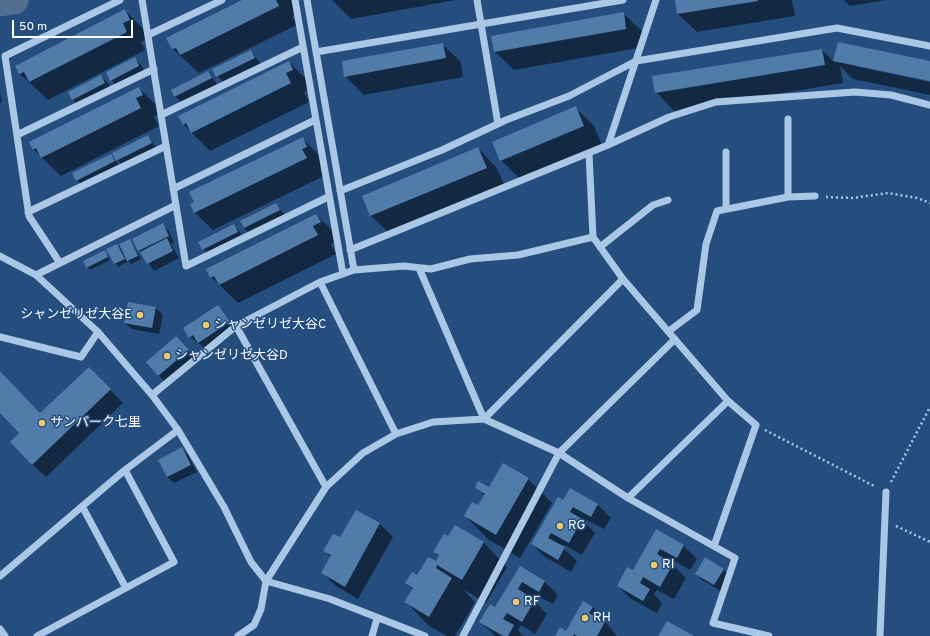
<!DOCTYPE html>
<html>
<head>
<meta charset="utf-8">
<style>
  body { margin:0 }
  #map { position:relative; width:930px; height:636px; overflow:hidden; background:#254e7f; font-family:Overpass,sans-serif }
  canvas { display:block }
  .scale { position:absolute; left:12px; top:20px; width:121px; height:18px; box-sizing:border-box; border:2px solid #fff; border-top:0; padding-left:5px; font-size:12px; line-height:14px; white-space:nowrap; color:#fff; -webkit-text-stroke:3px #254e7f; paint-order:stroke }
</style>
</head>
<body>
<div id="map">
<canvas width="930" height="636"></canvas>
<div class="scale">50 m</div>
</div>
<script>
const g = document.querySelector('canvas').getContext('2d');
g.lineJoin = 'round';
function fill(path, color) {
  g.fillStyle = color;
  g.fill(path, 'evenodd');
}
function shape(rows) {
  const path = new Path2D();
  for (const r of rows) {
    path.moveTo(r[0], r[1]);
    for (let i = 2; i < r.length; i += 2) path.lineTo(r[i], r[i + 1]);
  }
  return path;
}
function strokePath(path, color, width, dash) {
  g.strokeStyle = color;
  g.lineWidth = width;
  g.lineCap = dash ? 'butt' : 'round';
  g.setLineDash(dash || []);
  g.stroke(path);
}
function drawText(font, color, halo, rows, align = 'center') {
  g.font = font + ' Overpass,"Noto Sans JP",sans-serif';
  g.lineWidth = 3;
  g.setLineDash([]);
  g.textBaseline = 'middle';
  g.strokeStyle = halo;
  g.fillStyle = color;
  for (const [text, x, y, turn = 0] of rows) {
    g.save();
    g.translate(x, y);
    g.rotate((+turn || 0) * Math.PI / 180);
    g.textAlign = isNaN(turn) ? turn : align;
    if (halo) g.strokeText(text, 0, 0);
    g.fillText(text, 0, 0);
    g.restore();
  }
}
fill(shape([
  [244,0,293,0,300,12,292,16,297,25,199,73,173,49],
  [332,0,456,0,351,19],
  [676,0,792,0,795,16,697,32,678,14],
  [844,0,886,0,850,6],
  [125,10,143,29,148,38,141,42,145,50,48,100,20,74,16,66],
  [623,13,642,31,644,47,514,70,495,52,493,36],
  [838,43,930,62,930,80,855,64,855,66,930,82,930,95,853,79,840,66,843,83,674,111,656,92,822,50,834,62],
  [442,44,461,62,463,77,364,95,345,76],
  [251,51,261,64,224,83,217,76],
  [135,59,141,65,145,73,118,87,111,80],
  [289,62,307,80,311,88,304,92,309,102,210,151,183,124],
  [208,72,218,85,182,103,175,96],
  [101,76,108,83,111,90,79,106,73,100],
  [139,88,157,106,161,113,154,117,159,126,61,176,34,150,30,143],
  [0,92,2,102,0,102],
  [576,108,594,126,602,145,520,179,501,160],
  [148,136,158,150,124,167,117,160],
  [302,138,321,157,325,165,320,168,324,176,213,230,194,212],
  [478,148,496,167,505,186,390,234,371,216,363,197],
  [111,155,117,162,120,168,84,187,77,180],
  [276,204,286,217,251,235,244,228,241,222],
  [316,215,335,233,338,241,331,244,336,254,238,303,211,277],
  [162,225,169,231,174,243,171,244,179,258,154,271,139,250],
  [234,225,240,232,244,239,210,257,199,243],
  [130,240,141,259,131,264,125,257,127,262,118,267,107,249,117,245,123,251],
  [104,251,110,260,90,270,87,267],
  [129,303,156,308,163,315,159,334,132,329,125,323],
  [218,306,235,329,206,349,190,337],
  [183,344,194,358,165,382,158,375],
  [0,372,41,414,102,381,123,403,46,477,32,464,20,433,0,412],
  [182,449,188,455,197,472,174,483,167,477],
  [503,465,528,479,552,503,520,558,489,540,465,516,478,507,485,496,476,487,489,489],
  [563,501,597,504,611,518,604,529,587,520,585,523,595,533,582,555,565,545,563,548,577,561,571,572,545,557,532,544],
  [356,511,380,524,393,537,358,599,336,586,322,573,331,557,324,551,341,539],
  [455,527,484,543,507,567,486,603,463,589,475,602,455,636,447,636,429,626,406,602,413,589,406,583,436,563,439,557,434,551,448,538],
  [656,530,684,546,697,559,690,570,674,561,672,564,686,578,674,599,657,590,654,594,662,603,657,613,631,599,618,586,633,571],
  [520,567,545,582,558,595,553,604,536,595,533,600,547,614,535,634,521,625,518,630,523,636,495,636,481,622,495,609],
  [723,569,730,576,721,591,702,580,696,573],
  [593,607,617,636,556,636,566,632]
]), '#0007');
strokePath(shape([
  [0,2,14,0]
]), '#526f92', 29);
fill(shape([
  [242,0,276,0,279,6,180,55,176,48,172,49,166,38],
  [675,0,758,0,758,1,677,14],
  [125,9,130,20,123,23,127,32,29,82,24,72,19,74,15,66],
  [624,12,626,29,494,52,491,36],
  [838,42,930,61,930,81,833,61],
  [443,43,446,58,344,77,342,61],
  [822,49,825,65,655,93,652,76],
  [251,50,255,58,216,77,212,69],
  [135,57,139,66,110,81,106,72],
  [289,61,293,70,286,73,291,83,191,133,186,123,183,125,178,116],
  [208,71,212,78,174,97,171,90],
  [101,75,105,83,72,100,68,92],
  [139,87,143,95,136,98,141,108,41,158,36,148,33,150,29,142],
  [576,106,584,126,500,161,492,142],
  [148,135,152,143,116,161,112,153],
  [303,137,307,147,302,149,307,158,194,213,190,204,194,202,189,192],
  [478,147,487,168,370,216,362,196],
  [111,154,115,161,76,181,72,173],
  [276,203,280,210,244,228,240,221],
  [316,214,321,222,313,226,318,235,219,285,214,276,210,278,206,269],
  [163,223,169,236,138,251,132,239],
  [234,224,238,232,202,250,198,242],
  [167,238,173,251,147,264,140,252],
  [130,239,138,256,127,261,119,244],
  [117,244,125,259,114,264,106,249],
  [105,250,108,257,86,268,83,261],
  [128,302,156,307,152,328,124,323],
  [218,305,230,322,198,343,193,335,189,338,183,328],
  [176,336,189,350,158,376,146,362],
  [89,367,111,389,32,465,10,442,19,433,0,413,0,371,40,413],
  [182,447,191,465,167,477,158,460],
  [503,463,529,478,496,535,464,516,472,502,478,505,485,494,475,488,478,481,489,487],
  [570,488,598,504,591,517,573,507,570,512,582,519,569,543,551,533,548,538,565,547,558,560,531,544,558,497,563,500],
  [356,510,380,523,345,587,321,573,331,555,323,551,333,534,340,537],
  [455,525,484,542,462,580,437,565,436,568,452,578,429,617,404,602,413,588,405,583,412,572,417,575,428,557,436,561,439,555,433,552,444,534,448,536],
  [656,529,684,545,677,558,660,549,657,554,673,564,660,587,643,577,640,583,650,589,643,601,617,586,627,567,633,570],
  [705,557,724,569,714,585,695,574],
  [520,566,545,581,539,592,522,582,518,589,535,600,522,622,507,613,503,619,514,625,508,636,503,636,479,622,490,604,495,607],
  [583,601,593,607,589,613,605,622,597,636,577,636,574,634,573,636,555,636,560,627,566,631],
  [667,621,694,636,658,636]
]), '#517ba9');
strokePath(shape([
  [826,197,852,198,888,193,917,198,930,203],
  [765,430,876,487],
  [891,482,930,407],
  [896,526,930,542]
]), '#abc7e6', 2.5, [2, 3]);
strokePath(shape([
  [142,0,186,266,328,197],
  [295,0,343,274],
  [307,0,354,270,320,282,396,434],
  [477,0,498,124],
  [148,35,222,0],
  [316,52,623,0],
  [161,115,303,47],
  [788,119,788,197],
  [17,135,154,69],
  [608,145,656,0],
  [589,153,593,237],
  [173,189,315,120],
  [340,191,442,150,506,120,569,96,636,61,837,28,930,46],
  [726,209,726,152],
  [28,212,166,146],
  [600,247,653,205,668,200],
  [350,250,608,145,669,117,716,102,855,92,891,95,930,105],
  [0,256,36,275,98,332,152,395,178,430,224,507,251,562,266,581,330,599,425,636],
  [60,263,29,216,5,56,120,0],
  [354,270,404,266,431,269,470,259,518,255,593,237,623,279,484,419,419,268],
  [36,275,176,205],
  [623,279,728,401,756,425,714,546],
  [236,326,326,487],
  [669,331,697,310,706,244,717,211,788,197,815,196],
  [0,337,81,357,98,332],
  [152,395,236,326,320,282],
  [628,498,728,401],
  [82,506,126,588],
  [0,576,125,470,178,430],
  [0,629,5,636],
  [37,636,174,562,125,470],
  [238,636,254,625,261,609,266,581,326,487,363,453,396,434,433,422,484,419,559,453,628,498,735,558,713,623,769,636],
  [372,636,377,619],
  [463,636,559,453,675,339],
  [880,636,886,492]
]), '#abc7e6', 7);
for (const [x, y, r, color] of [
  [140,315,4,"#efc86f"],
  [206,325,4,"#efc86f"],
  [167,356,4,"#efc86f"],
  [42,423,4,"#efc86f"],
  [560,526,4,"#efc86f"],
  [654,565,4,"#efc86f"],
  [516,602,4,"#efc86f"],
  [585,618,4,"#efc86f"]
]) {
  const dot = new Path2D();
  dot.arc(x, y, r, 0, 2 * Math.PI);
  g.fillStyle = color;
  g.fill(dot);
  strokePath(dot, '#254e7f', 1.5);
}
drawText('13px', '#fff', '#254e7f', [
  ["シャンゼリゼ大谷E",132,315,"right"],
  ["シャンゼリゼ大谷C",214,325],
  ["シャンゼリゼ大谷D",175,356],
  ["サンパーク七里",50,423],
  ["RG",568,526],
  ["RI",662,565],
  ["RF",524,602],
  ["RH",593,618]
], 'left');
</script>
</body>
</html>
